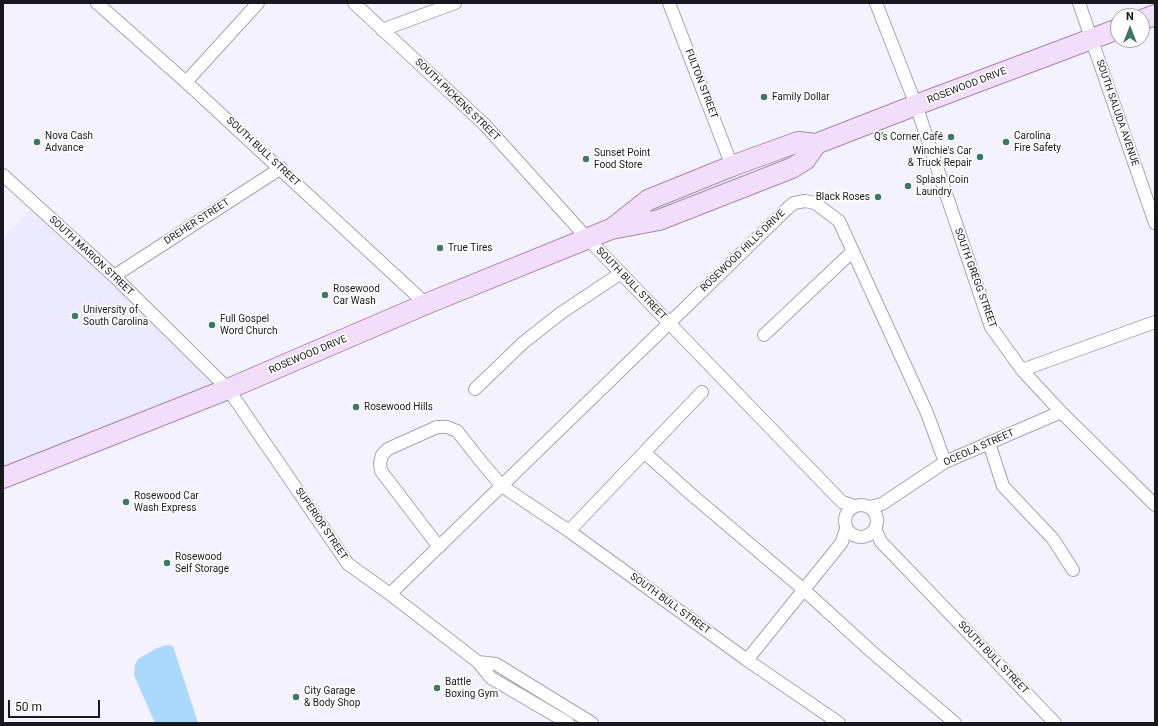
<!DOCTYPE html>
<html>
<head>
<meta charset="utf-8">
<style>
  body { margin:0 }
  #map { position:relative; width:1158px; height:726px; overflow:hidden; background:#f3f2fe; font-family:Roboto,sans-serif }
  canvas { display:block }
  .frame { position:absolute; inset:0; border:4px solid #19181f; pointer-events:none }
  .north { position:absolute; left:1110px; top:8px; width:40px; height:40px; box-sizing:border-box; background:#fff; border:1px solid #a3a3a5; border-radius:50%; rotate:0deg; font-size:11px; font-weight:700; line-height:16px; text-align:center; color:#19181f }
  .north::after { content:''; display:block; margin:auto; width:14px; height:18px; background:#3c7862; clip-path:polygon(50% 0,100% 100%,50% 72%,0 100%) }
  .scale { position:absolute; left:8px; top:700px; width:92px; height:18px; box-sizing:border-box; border:2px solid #19181f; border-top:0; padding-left:5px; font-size:12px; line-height:14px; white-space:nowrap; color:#19181f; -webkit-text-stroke:3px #fff; paint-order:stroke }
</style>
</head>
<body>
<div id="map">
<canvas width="1158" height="726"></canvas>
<div class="frame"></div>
<div class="north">N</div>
<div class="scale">50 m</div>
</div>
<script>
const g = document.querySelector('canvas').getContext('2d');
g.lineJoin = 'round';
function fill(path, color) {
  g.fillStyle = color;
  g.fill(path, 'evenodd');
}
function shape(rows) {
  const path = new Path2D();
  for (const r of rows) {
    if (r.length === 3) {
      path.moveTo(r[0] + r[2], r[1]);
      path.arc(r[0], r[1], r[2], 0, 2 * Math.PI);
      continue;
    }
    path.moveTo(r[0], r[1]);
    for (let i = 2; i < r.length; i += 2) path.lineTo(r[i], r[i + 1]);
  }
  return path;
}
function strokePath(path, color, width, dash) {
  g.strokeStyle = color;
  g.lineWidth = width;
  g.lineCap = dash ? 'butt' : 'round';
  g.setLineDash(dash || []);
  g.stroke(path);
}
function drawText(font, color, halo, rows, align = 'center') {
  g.font = font + ' Roboto,sans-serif';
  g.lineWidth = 3.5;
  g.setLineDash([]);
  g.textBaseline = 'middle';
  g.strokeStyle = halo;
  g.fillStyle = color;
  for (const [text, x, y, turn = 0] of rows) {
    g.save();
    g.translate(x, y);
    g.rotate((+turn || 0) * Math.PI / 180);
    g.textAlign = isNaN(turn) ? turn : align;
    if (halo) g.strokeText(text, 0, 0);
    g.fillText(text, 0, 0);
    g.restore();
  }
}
fill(shape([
  [31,208,229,393,3,483,3,239]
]), '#eceaff');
fill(shape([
  [167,645,173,646,174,649,198,723,155,723,134,675,135,665,138,659,157,648]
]), '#aad9fd');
const street = shape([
  [97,3,186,82,426,304],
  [354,3,485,125,587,238,670,324,842,502,854,506],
  [669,3,732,166],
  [876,3,916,105,991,327,1022,370,1061,412,1155,505],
  [1079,3,1155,223],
  [382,30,455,3],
  [186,82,258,3],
  [3,175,114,276,228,389,348,564,390,594,478,662,491,678,568,723],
  [114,276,281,168],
  [764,335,853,251],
  [1022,370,1155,322],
  [475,389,524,342,561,313,621,273],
  [989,443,1003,486,1053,539,1073,570],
  [645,453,692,495,804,590,872,652,955,723],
  [861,521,16],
  [870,507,882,504,945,462,1061,412],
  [875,529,881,542,885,546,1055,723],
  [569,531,702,392],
  [439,547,381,471,380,463,382,455,388,449,437,427,447,427,457,431,483,464,502,486,569,531,747,660,839,723],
  [390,594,789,207,794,203,805,201,815,203,839,221,927,413,945,462],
  [747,660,839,546,842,542,846,529],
  [478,662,496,664,592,723]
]);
const primary = shape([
  [1142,20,1155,15],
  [614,227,648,200,732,166,798,142,816,144,916,105,1118,29],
  [3,478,228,389,426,304,611,229,659,220,792,168,805,160,816,144]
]);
strokePath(street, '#a6a4b6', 14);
strokePath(primary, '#a08aab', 22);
strokePath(street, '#fff', 12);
strokePath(primary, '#f2ddfa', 20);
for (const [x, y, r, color] of [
  [764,97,4,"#3c7862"],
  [951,137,4,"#3c7862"],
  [37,142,4,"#3c7862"],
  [1006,142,4,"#3c7862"],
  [980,157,4,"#3c7862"],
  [586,159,4,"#3c7862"],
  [908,186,4,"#3c7862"],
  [878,197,4,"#3c7862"],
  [440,248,4,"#3c7862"],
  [325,295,4,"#3c7862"],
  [75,316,4,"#3c7862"],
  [212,325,4,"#3c7862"],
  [356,407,4,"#3c7862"],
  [126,502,4,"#3c7862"],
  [167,563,4,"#3c7862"],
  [437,688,4,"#3c7862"],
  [296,697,4,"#3c7862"]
]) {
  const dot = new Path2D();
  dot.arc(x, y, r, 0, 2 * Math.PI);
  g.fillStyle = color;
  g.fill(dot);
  strokePath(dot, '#fff', 1.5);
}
drawText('10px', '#19181f', '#fff', [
  ["FULTON STREET",701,84,69],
  ["ROSEWOOD DRIVE",967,86,-21],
  ["SOUTH PICKENS STREET",457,100,44],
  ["SOUTH SALUDA AVENUE",1117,113,71],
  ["SOUTH BULL STREET",263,152,43],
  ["DREHER STREET",197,222,-33],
  ["ROSEWOOD HILLS DRIVE",743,251,-44],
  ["SOUTH MARION STREET",91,256,43],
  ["SOUTH GREGG STREET",975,278,70],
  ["SOUTH BULL STREET",631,284,46],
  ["ROSEWOOD DRIVE",308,355,-23],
  ["OCEOLA STREET",979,448,-24],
  ["SUPERIOR STREET",321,524,56],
  ["SOUTH BULL STREET",670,604,36],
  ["SOUTH BULL STREET",993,658,46]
]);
drawText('10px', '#19181f', '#fff', [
  ["Family Dollar",772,97],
  ["Nova Cash",45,136],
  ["Advance",45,148],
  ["Carolina",1014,136],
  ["Fire Safety",1014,148],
  ["Q’s Corner Café",943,137,"right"],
  ["Winchie's Car",972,151,"right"],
  ["& Truck Repair",972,163,"right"],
  ["Sunset Point",594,153],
  ["Food Store",594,165],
  ["Splash Coin",916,180],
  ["Laundry",916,192],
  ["Black Roses",870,197,"right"],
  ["True Tires",448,248],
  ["Rosewood",333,289],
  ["Car Wash",333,301],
  ["University of",83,310],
  ["South Carolina",83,322],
  ["Full Gospel",220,319],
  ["Word Church",220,331],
  ["Rosewood Hills",364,407],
  ["Rosewood Car",134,496],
  ["Wash Express",134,508],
  ["Rosewood",175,557],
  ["Self Storage",175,569],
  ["Battle",445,682],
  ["Boxing Gym",445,694],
  ["City Garage",304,691],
  ["& Body Shop",304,703]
], 'left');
</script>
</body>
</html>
